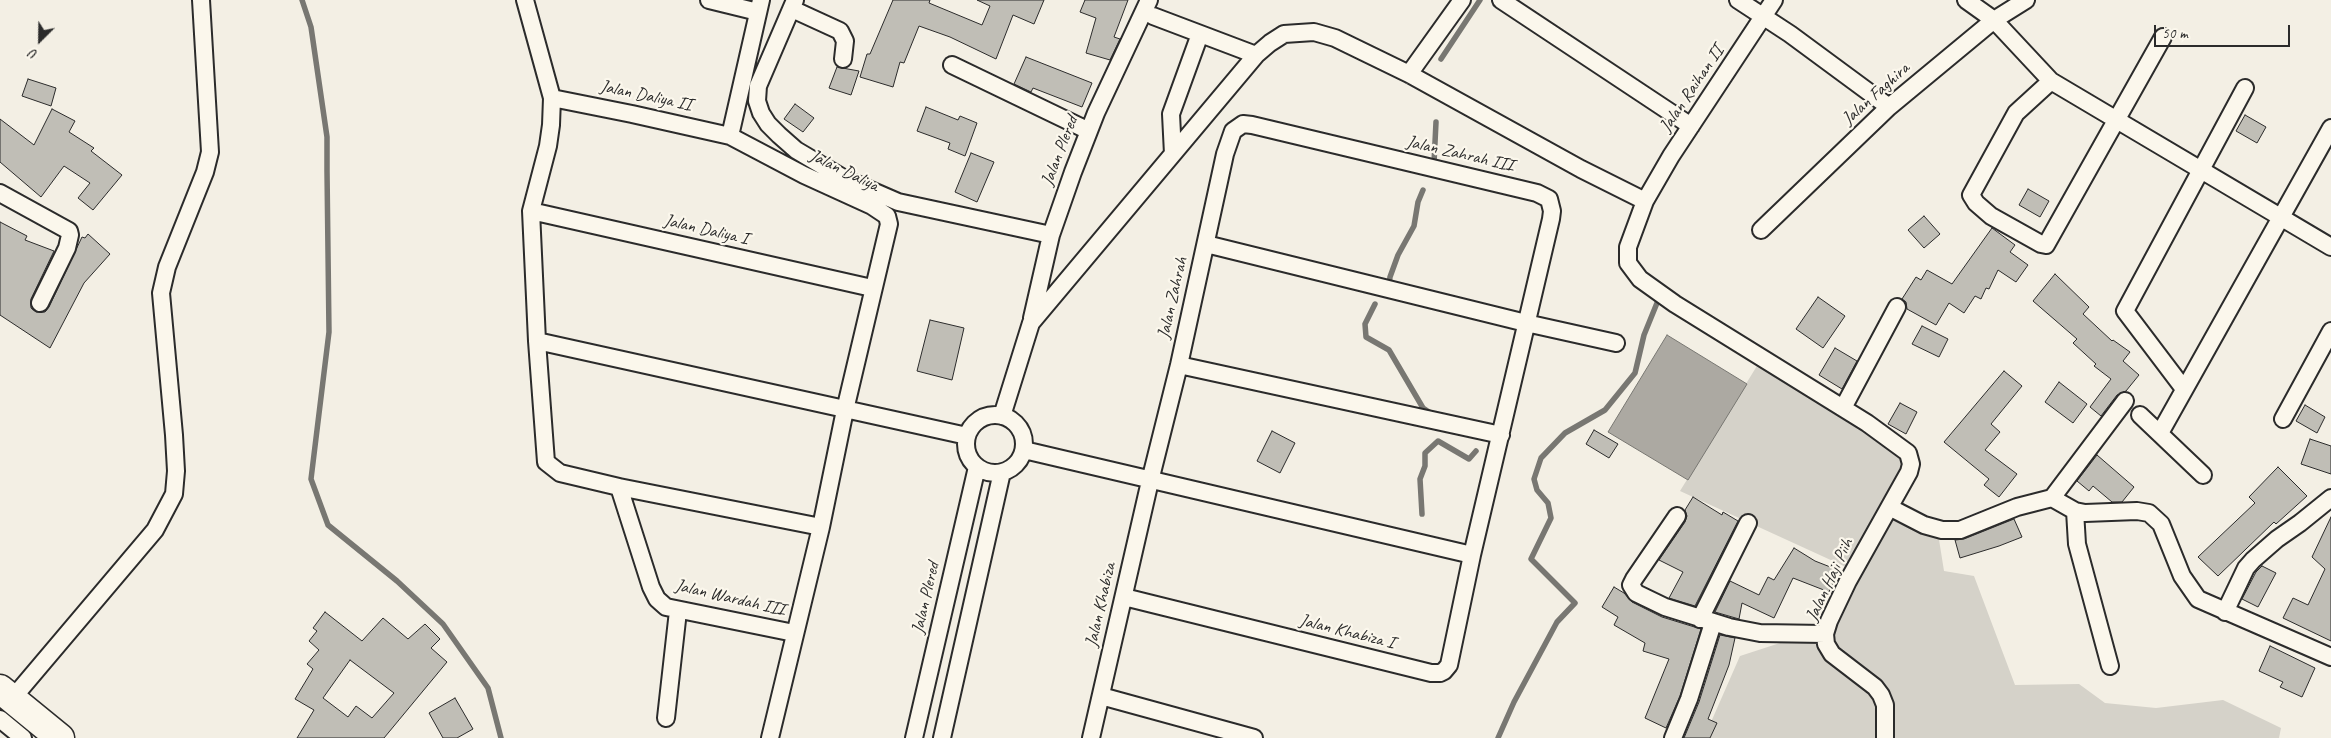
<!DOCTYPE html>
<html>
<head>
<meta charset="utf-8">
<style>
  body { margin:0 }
  #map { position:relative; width:2331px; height:738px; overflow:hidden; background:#f3efe4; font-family:Caveat,sans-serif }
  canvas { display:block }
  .north { position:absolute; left:15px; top:15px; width:50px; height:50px; -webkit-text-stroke:4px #fbf7ec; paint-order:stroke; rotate:203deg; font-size:14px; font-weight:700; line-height:20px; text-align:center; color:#2b2b2b }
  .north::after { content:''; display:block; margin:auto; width:18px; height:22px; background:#2b2b2b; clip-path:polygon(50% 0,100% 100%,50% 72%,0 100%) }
  .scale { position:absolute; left:2154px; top:25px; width:136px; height:22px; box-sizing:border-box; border:2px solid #2b2b2b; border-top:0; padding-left:6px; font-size:15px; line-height:18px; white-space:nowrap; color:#2b2b2b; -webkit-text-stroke:4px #fbf7ec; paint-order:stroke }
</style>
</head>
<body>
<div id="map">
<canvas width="2331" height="738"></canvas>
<div class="north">U</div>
<div class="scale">50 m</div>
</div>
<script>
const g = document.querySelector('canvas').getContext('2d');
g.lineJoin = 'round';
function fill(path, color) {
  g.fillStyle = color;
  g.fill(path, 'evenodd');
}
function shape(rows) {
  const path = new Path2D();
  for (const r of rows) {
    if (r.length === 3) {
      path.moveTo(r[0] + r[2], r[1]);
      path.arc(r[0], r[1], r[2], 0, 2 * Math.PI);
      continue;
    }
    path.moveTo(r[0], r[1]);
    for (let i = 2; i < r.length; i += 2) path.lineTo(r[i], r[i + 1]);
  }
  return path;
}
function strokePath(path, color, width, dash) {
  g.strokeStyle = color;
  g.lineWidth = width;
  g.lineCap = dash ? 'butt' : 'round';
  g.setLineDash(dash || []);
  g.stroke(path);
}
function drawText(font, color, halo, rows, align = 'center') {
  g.font = font + ' Caveat,sans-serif';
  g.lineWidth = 4.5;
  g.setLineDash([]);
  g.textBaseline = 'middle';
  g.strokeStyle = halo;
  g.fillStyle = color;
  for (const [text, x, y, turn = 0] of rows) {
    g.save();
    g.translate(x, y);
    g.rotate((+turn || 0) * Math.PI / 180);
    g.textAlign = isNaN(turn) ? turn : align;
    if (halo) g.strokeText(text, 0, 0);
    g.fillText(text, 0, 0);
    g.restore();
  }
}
fill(shape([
  [1760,361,1906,458,1900,511,1937,527,1944,571,1974,576,2015,685,2079,684,2105,703,2156,708,2223,700,2281,728,2279,738,1704,738,1740,656,1823,629,1846,567,1680,491]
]), '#d5d2c9');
const water = shape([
  [1667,335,1747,384,1688,480,1608,432,1667,335]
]);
fill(water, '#aca9a2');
strokePath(water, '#787772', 1);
strokePath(shape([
  [302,0,311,27,327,137,327,171,329,332,311,479,328,525,397,581,443,624,488,688,501,738],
  [1441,59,1480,0],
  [1434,163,1436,122],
  [1389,286,1390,277,1398,255,1414,226,1418,202,1423,190],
  [1375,304,1365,324,1366,337,1389,350,1423,408,1432,414],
  [1422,514,1420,479,1425,466,1425,453,1438,441,1469,459,1476,451],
  [1498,738,1514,702,1557,622,1575,603,1531,559,1551,518,1548,503,1537,490,1534,479,1541,458,1565,433,1605,410,1635,373,1644,335,1657,303]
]), '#787772', 5.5);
const building = shape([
  [893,0,930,0,929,3,982,25,990,6,977,0,1044,0,1034,24,1013,15,996,59,950,37,919,26,904,63,900,62,893,87,860,77,867,54,870,54,893,0],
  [1085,0,1128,0,1114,37,1120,39,1110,60,1086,53,1096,18,1080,12,1085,0],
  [1026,57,1092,83,1082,107,1033,88,1031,92,1014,84,1026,57],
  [837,67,859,71,851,95,829,88,837,67],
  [28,79,56,88,51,106,22,96,28,79],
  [795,104,814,118,803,132,784,119,795,104],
  [926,107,958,120,960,116,977,123,965,156,948,149,950,143,917,131,926,107],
  [52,109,75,121,69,132,94,148,91,151,122,175,93,210,78,198,90,183,64,166,41,197,0,162,0,119,34,145,52,109],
  [2245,115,2266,127,2257,143,2236,131,2245,115],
  [971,153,994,162,977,202,955,192,971,153],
  [2028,189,2049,201,2040,217,2019,205,2028,189],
  [1924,216,1940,234,1924,248,1908,230,1924,216],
  [0,222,27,236,25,240,54,251,31,299,31,308,36,312,45,312,49,307,82,237,85,238,88,234,110,254,84,283,50,348,0,315,0,222],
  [1992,228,2015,245,2010,252,2028,265,2016,282,1998,270,1989,289,1986,288,1981,299,1975,296,1964,313,1949,303,1936,325,1907,309,1906,302,1902,299,1916,277,1921,280,1927,270,1952,284,1992,228],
  [2055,274,2089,307,2083,314,2112,341,2113,340,2130,352,2123,361,2139,375,2126,391,2117,395,2101,416,2090,407,2111,379,2094,366,2096,364,2073,343,2077,339,2033,301,2055,274],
  [1818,297,1845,316,1823,348,1796,329,1818,297],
  [930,320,964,328,952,380,917,371,930,320],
  [1922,326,1948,339,1939,357,1912,344,1922,326],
  [1835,348,1857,361,1842,389,1819,375,1835,348],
  [2004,371,2022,386,1991,424,2000,432,1985,450,2017,474,1999,497,1984,485,1989,479,1944,442,2004,371],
  [2059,382,2087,404,2073,423,2045,402,2059,382],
  [1900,403,1917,412,1906,434,1888,424,1900,403],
  [2305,405,2325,417,2317,433,2296,421,2305,405],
  [1594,430,1618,444,1609,458,1586,444,1594,430],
  [1272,431,1295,443,1280,473,1257,461,1272,431],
  [2310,439,2331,446,2331,474,2301,464,2310,439],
  [2097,455,2134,487,2122,502,2112,502,2093,486,2089,491,2077,481,2097,455],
  [2278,467,2307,496,2276,524,2274,522,2218,576,2198,557,2255,503,2249,497,2278,467],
  [1693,497,1722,515,1723,512,1738,521,1695,606,1669,598,1683,572,1659,560,1685,522,1687,516,1685,510,1693,497],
  [2331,517,2331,641,2283,618,2293,598,2308,605,2325,569,2312,557,2331,517],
  [2014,519,2022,537,1999,546,1960,558,1955,540,1964,539,2014,519],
  [1794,548,1815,561,1838,570,1829,592,1793,578,1774,618,1742,603,1739,619,1715,612,1730,581,1759,595,1768,577,1774,580,1794,548],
  [2262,566,2276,573,2258,607,2242,599,2256,572,2262,566],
  [1614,587,1624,593,1632,602,1662,617,1701,629,1680,696,1666,728,1645,718,1669,659,1643,651,1645,643,1614,625,1618,617,1602,607,1614,587],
  [325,612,362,641,383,618,408,639,425,624,440,639,431,648,447,662,384,738,297,738,314,710,295,699,313,669,307,664,319,650,309,641,317,631,313,628,325,612],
  [350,660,394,693,372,718,356,706,348,717,323,698,350,660],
  [1720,635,1735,638,1729,665,1708,719,1717,723,1710,738,1684,738,1699,702,1720,635],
  [2270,646,2315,668,2302,697,2280,687,2283,682,2259,671,2270,646],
  [455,698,473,729,457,738,443,738,429,713,455,698]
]);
fill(building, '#c0beb6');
strokePath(building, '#2b2b2b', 1);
const street = shape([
  [525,0,552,98,551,125,548,146,531,211,537,341,546,462,560,473,619,487,821,527],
  [709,0,758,12],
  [795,0,758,86,757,101,761,113,768,124,779,135,796,150,845,179,898,202,1051,235],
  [1501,0,1691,126],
  [1738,0,1790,34,1889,107],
  [1774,0,1671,156,1645,201,1628,247,1628,263,1640,279,1675,304,1867,423,1908,453,1911,464,1909,472,1848,581,1829,621,1825,634,1826,644,1832,654,1875,687,1881,695,1885,705,1885,738],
  [1966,0,1994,20,2051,81,2331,247],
  [792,9,840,31,845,41,843,59],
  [1153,16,1256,55],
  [952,65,1089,131],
  [1409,74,1462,0],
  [2051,81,2016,113,1971,195,1976,203,1991,216,2041,244,2046,245,2163,37],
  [552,98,632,114,730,136,804,175,872,206,887,216,889,224,845,410,821,527,770,738],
  [730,136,761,0],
  [1173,154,1171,114,1200,34],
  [0,193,69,231,70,235,67,248,40,303],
  [531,211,872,288],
  [1761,230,1889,107,1994,20,2026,0],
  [1206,244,1526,323,1616,343],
  [1032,318,1051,235,1073,172,1096,113,1149,0],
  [537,341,967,436],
  [1179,365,1501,435],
  [2184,389,2125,311,2245,88],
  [1843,408,1897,307],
  [2140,415,2203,475],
  [995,444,29],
  [1002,416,1031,323,1256,55,1270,43,1284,34,1314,32,1335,38,1409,74,1581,169,1645,201],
  [2283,419,2331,331],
  [2160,433,2331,128],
  [1024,450,1472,555],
  [619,487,651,587,657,599,666,607,794,633],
  [2052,498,2125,401],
  [1891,508,1924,525,1942,530,1960,530,2017,507,2052,498,2075,511,2085,513,2137,511,2149,513,2161,524,2182,576,2198,599,2331,657],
  [2075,511,2077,544,2110,666],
  [1677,516,1634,579,1631,585,1636,593,1665,607,1729,627,1760,633,1825,634],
  [2225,612,2246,568,2253,560,2277,539,2300,523,2331,498],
  [1700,619,1748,523],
  [1101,696,1254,738],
  [12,699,155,530,174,494,176,471,174,435,161,293,167,267,205,172,210,152,201,0],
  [666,718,678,611],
  [0,719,23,738],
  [914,738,977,467],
  [942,738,1002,472],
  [1091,738,1150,481,1179,365,1225,154,1233,131,1243,124,1252,125,1537,193,1549,199,1552,211,1551,219,1472,555,1449,665,1444,671,1440,673,1431,673,1124,597],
  [1673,738,1689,699,1713,623]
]);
const highway = shape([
  [0,689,60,738]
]);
strokePath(street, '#2b2b2b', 20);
strokePath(highway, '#2b2b2b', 31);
strokePath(street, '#fbf7ec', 16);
strokePath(highway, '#fbf7ec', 28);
drawText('18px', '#2b2b2b', '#fbf7ec', [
  ["Jalan Raihan II",1692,89,-56],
  ["Jalan Faghira",1876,94,-42],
  ["Jalan Daliya II",646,96,12],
  ["Jalan Plered",1060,151,-69],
  ["Jalan Zahrah III",1460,154,13],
  ["Jalan Daliya",844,171,26],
  ["Jalan Daliya I",706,230,13],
  ["Jalan Zahrah",1173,298,-77],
  ["Jalan Haji Piih",1830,580,-65],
  ["Jalan Wardah III",730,598,13],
  ["Jalan Plered",926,598,-77],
  ["Jalan Khabiza",1101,605,-77],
  ["Jalan Khabiza I",1347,632,14]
]);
</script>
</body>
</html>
